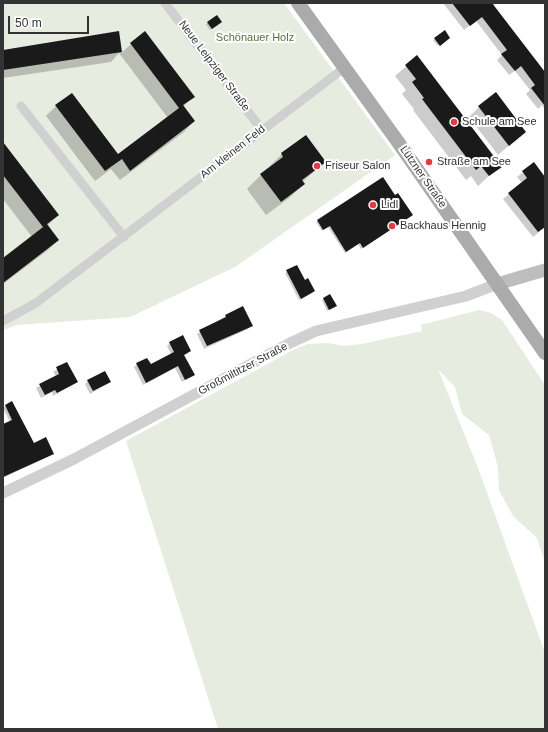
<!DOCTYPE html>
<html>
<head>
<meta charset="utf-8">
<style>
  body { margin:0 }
  #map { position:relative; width:548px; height:732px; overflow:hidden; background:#fff; font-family:Helvetica,sans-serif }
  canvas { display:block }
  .frame { position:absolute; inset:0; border:4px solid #333; pointer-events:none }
  .scale { position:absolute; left:8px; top:16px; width:81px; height:18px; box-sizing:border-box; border:2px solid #333; border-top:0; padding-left:5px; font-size:12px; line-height:14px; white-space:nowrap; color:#333; -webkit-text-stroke:3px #fff; paint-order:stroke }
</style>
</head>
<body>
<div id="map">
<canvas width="548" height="732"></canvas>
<div class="frame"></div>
<div class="scale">50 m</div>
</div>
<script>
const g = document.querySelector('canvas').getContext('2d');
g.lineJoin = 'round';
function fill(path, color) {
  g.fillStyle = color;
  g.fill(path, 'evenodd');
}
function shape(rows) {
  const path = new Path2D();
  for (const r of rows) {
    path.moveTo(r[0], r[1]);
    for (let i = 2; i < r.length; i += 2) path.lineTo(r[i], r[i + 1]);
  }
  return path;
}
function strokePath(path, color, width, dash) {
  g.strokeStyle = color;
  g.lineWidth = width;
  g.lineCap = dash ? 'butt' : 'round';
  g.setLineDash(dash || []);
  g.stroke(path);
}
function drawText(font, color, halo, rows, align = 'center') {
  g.font = font + ' Helvetica,sans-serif';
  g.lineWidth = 4;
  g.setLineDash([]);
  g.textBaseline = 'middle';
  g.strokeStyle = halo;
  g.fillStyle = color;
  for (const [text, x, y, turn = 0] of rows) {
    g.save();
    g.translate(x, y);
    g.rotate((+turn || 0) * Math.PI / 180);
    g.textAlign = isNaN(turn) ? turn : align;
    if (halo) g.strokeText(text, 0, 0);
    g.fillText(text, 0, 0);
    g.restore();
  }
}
fill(shape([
  [3,3,284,3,395,155,235,267,130,317,17,325,3,330],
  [479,310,491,313,502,320,545,385,545,563,537,538,513,516,499,490,498,467,489,435,462,414,455,387,438,369,478,468,545,653,545,729,218,729,126,441,295,349,308,344,328,343,343,346,362,344,422,331,421,325]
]), '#e6ecdf');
fill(shape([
  [443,3,497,3,493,6,545,74,545,110,542,105,538,109,526,94,530,90,515,71,509,75,497,60,502,55,476,21,464,30],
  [216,16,219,24,210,30,206,24],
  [118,32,121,53,145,32,193,96,183,107,194,121,184,132,120,180,111,169,95,181,46,116,56,106,118,156,168,118,119,53,111,62,3,78,3,51],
  [435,39,448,39,438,46,433,40],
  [417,57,500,166,478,186,471,176,466,180,413,110,414,109,402,94,406,90,395,76],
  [479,107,525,132,498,155,469,117],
  [3,144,58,215,47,226,58,240,48,250,3,284,3,259,32,237,3,199],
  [282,154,325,162,302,182,304,184,289,198,266,215,247,189],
  [533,164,545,178,545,227,533,237,503,199,522,183,517,177],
  [382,178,394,196,412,215,361,249,358,244,345,253,328,227,322,231,316,222],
  [297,266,312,293,299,300,285,273],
  [330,295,334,307,327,311,322,300],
  [226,316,251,325,248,329,204,349,197,334],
  [170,343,190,351,183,356,193,375,182,382,175,368,143,385,134,367,137,364,150,365,171,354,167,346],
  [67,363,77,382,53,396,52,392,41,398,36,388,56,376,53,372],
  [88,381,110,382,90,394,85,384],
  [5,406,34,444,53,454,3,478,3,425,10,422,3,408]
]), '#0003');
fill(shape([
  [452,3,492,3,545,72,545,106,531,88,535,85,521,66,515,71,501,54,507,50,482,17,470,26],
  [217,15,222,22,212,29,207,22],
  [445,30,450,38,440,46,434,38],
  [119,31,122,52,3,70,3,50],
  [145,31,195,97,183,105,195,121,130,171,122,159,105,171,55,105,72,93,118,154,179,108,130,43],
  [417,55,502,167,489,176,481,166,476,170,422,99,424,98,412,82,416,79,405,65],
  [496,92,526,132,509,146,478,106],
  [306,135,326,162,302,180,305,184,281,202,260,174,283,157,281,153],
  [3,142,59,215,43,227,3,175],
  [534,162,545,177,545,227,538,232,508,193,527,178,522,171],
  [383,177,395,195,398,193,413,215,363,248,360,243,346,252,330,226,323,230,317,220],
  [47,224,59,240,3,283,3,258],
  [297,265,305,280,308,278,315,291,301,299,286,270],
  [330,294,337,306,329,310,323,298],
  [243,306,253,326,207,346,199,330,226,317,225,315],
  [183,335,191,351,184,355,195,375,185,380,178,366,146,383,136,363,147,358,151,364,174,352,169,342],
  [67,362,78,382,57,393,55,390,45,395,39,384,59,374,56,367],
  [105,371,111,382,93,391,87,380],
  [12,401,34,443,46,437,54,454,3,477,3,424,12,420,5,405]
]), '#1a1a1a');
strokePath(shape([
  [165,3,262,130],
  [21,106,124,237],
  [3,321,36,303,344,68]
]), '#d0d0d0', 9);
strokePath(shape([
  [3,493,74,459,290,343,316,331,466,296,497,284]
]), '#d0d0d0', 11);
strokePath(shape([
  [497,284,545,270]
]), '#bdbdbd', 13);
strokePath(shape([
  [298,3,398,142,545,353]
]), '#ababab', 14);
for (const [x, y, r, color] of [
  [454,122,4,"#e63946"],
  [429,162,4,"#e63946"],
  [317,166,4,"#e63946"],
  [373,205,4,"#e63946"],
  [392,226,4,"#e63946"]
]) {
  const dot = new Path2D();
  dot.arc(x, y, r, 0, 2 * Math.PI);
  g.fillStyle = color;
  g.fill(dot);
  strokePath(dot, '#fff', 1.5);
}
drawText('11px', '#56703f', '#fff', [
  ["Schönauer Holz",255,38]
]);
drawText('11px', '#333', '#fff', [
  ["Neue Leipziger Straße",214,66,53],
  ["Am kleinen Feld",233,152,-38],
  ["Lützner Straße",423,177,55],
  ["Großmiltitzer Straße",243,369,-28]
]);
drawText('11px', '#333', '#fff', [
  ["Schule am See",462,122],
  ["Straße am See",437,162],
  ["Friseur Salon",325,166],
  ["Lidl",381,205],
  ["Backhaus Hennig",400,226]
], 'left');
</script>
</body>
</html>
